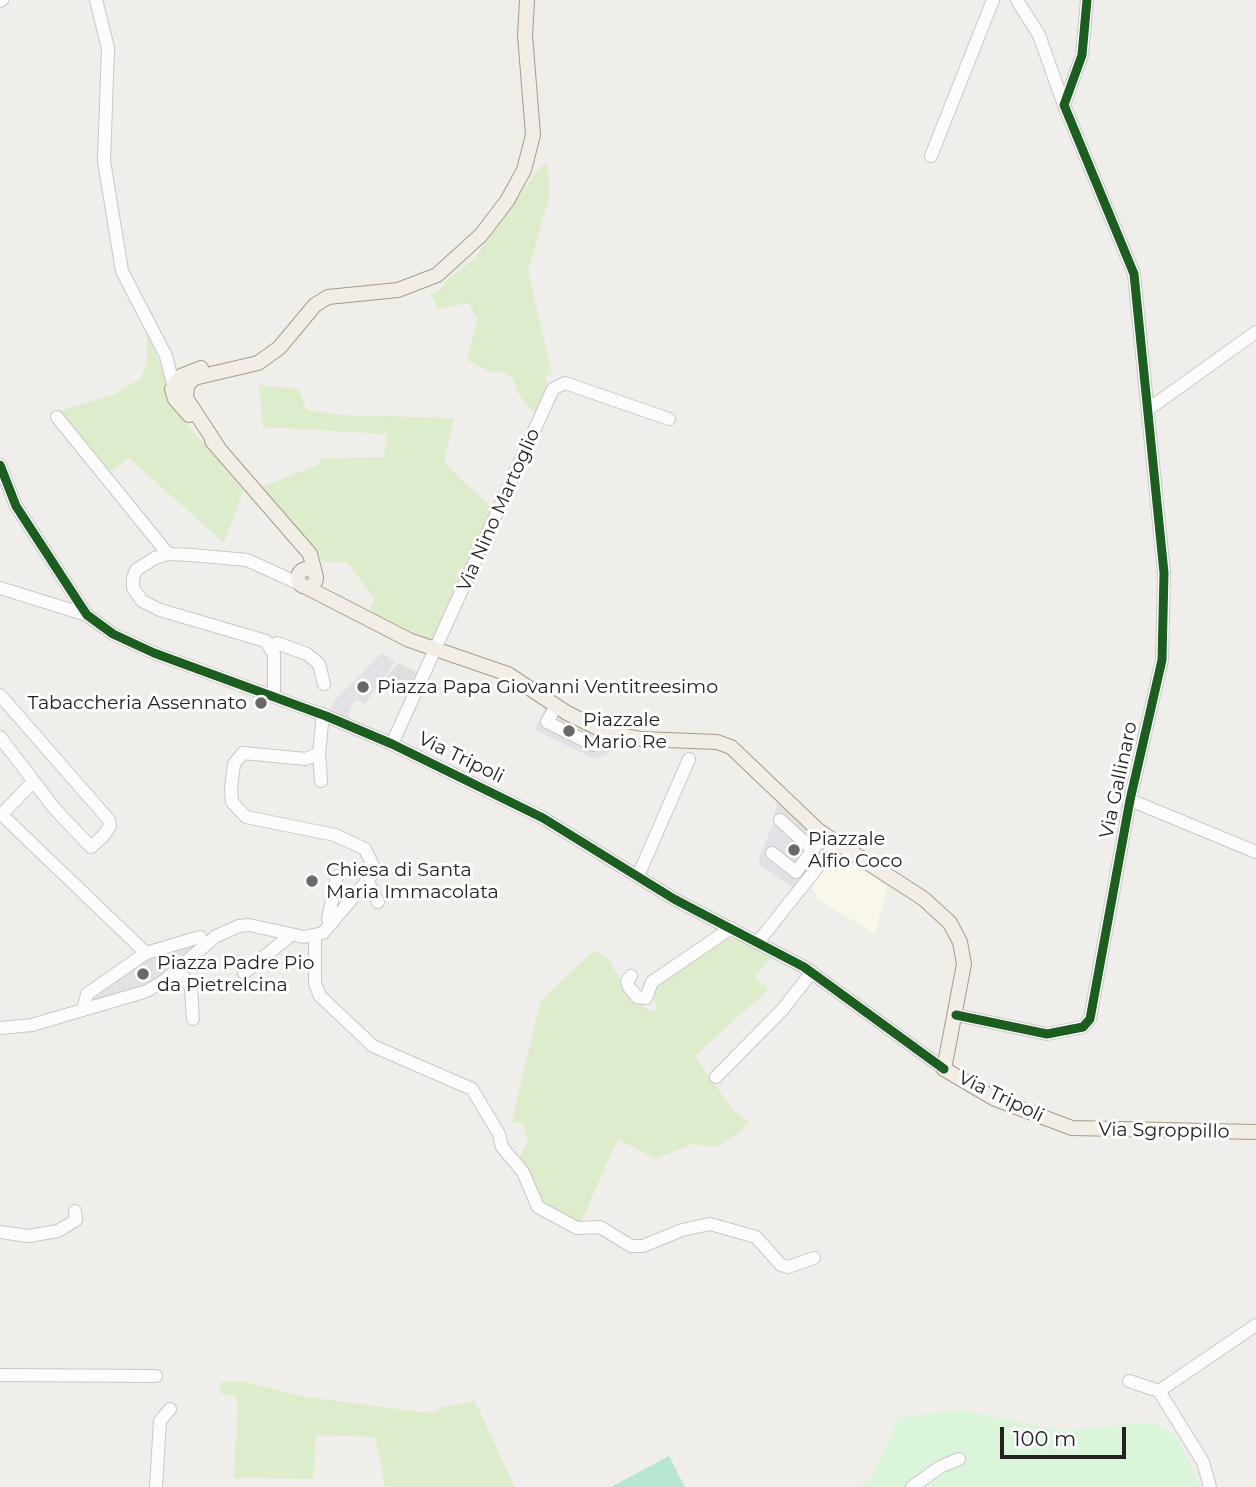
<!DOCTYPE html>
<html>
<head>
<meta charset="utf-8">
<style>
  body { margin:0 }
  #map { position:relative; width:1256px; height:1487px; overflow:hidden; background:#f0eeeb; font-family:Montserrat,sans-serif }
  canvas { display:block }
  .scale { position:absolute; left:1000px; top:1427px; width:126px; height:32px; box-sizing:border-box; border:4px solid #222; border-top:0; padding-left:9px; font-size:21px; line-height:24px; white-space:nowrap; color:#222; -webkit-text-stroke:5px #fff; paint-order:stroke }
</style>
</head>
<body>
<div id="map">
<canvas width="1256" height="1487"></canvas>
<div class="scale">100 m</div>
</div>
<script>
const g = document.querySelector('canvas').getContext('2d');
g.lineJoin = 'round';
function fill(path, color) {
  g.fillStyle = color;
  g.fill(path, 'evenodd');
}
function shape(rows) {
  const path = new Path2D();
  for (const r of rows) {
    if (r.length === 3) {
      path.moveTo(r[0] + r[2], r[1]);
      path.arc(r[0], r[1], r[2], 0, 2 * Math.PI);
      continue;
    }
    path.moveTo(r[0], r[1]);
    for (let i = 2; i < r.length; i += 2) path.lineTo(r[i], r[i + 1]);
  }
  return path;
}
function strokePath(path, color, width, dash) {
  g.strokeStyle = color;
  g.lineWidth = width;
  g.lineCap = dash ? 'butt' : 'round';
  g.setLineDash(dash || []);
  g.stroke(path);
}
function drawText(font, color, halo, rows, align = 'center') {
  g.font = font + ' Montserrat,sans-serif';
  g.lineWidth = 6;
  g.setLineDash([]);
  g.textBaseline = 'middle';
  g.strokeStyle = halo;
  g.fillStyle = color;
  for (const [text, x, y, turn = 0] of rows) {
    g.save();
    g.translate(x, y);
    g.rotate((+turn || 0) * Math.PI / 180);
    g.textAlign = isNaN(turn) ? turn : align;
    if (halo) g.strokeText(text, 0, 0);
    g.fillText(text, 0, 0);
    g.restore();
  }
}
fill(shape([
  [836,854,887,886,875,934,818,899,812,887]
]), '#f8f7e8');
fill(shape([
  [547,163,550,195,528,271,552,373,545,377,549,388,536,415,519,395,512,377,500,371,492,373,467,360,477,319,469,303,438,309,431,294,442,289,446,281,473,260,540,167],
  [147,333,167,381,166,398,243,491,224,543,129,458,109,472,59,411,116,394,141,378,147,362],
  [259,385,298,389,307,410,340,415,454,418,444,463,493,509,442,615,447,618,434,642,368,611,375,599,348,563,321,561,259,488,317,465,323,458,384,457,387,434,263,427],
  [737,938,773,956,755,977,769,989,695,1056,732,1109,749,1122,737,1134,717,1147,693,1144,655,1159,618,1139,579,1226,537,1202,519,1158,528,1142,523,1125,512,1121,540,1002,593,951,607,957,627,992,650,1012,657,1009,653,997,656,986,724,939],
  [242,1381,306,1397,429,1413,437,1412,441,1407,475,1401,515,1487,385,1487,375,1437,316,1435,313,1479,234,1478,238,1401,233,1396,219,1393,221,1382]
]), '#ddeccb');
fill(shape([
  [962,1410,1062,1431,1152,1422,1177,1437,1200,1487,860,1487,871,1478,899,1417]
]), '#daf5da');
fill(shape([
  [669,1456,685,1487,611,1487]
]), '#b7e6d2');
fill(shape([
  [398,663,423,675,413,694,386,678]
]), '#e0dfde');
fill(shape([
  [382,653,395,662,365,704,356,700,352,705,346,724,330,711,336,699],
  [549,702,641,739,595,759,534,730],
  [779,794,832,841,796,890,760,865,759,858,773,823],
  [200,937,205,944,165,980,84,1004,135,960]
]), '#e2e1e5');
const minor = shape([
  [96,0,108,48,104,161,122,271,166,356,173,384],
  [1017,0,1039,35,1064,105],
  [0,1,2,0],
  [931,156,993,0],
  [1150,408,1256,332],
  [57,417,168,554],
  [0,465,16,506,79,603,87,615,113,634,154,653,326,716,392,744,543,818,674,899,804,967,944,1069],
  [0,588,87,615],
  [271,647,277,643,307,654,319,664,324,684],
  [0,695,109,820,110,826,103,836,91,847,54,808,0,737],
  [274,696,274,654,266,641,160,610,142,601,133,588,133,578,136,570,155,558,168,554,192,555,247,560,300,584],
  [556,706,547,722,593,745,604,742,612,734],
  [392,744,553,389,565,383,669,419],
  [319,753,321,781],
  [1130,800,1256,852],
  [0,813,146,953,87,994,83,1010],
  [2,814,34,781],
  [780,820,813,850],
  [772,853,796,872,824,835],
  [638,876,689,759],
  [367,880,378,902],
  [331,923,328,919,337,876],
  [315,937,315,983,320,996,373,1046,472,1089,499,1134,502,1147,523,1172,538,1207,577,1228,600,1227,631,1246,643,1246,682,1230,710,1224,756,1237,781,1265,788,1267,814,1258],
  [758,942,836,844],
  [146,953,200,937],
  [178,969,191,988,193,1019],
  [244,973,291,935],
  [631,976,627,981,629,987,637,997,646,998,652,982,731,928],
  [956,1015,1047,1034,1083,1027,1090,1019,1130,800,1162,660,1164,573,1134,274,1064,105,1082,55,1087,0],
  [0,1028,32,1025,147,991,165,980,216,936,239,926,249,925,304,937,323,933,372,875,374,868,365,849,335,835,246,817,232,802,231,789,234,764,243,753,306,759,319,753,323,714],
  [716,1077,783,1009,812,972],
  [0,1232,28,1236,58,1231,76,1220,75,1211],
  [0,1375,156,1376],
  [1129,1381,1159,1391,1256,1325],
  [1159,1391,1203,1462,1210,1487],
  [156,1487,160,1421,170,1409],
  [912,1487,940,1467,959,1459]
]);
const major = shape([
  [189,415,175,399,172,389,181,376,201,368],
  [212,441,310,554,315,573],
  [218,447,186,398,187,386,194,378,258,363,279,348,315,305,328,297,398,290,437,275,481,235,507,201,524,170,533,135,525,35,527,0],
  [307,578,9],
  [304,586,409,640,508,674,567,713,606,732,641,739,717,742,731,747,819,831,924,899,950,923,960,942,964,964,944,1069,995,1099,1072,1128,1256,1132]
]);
strokePath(minor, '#c9c8c7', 14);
strokePath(major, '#a79c86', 16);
strokePath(minor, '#fdfcfc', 12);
strokePath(major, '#f3ede7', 14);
strokePath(shape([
  [0,465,16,506,79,603,87,615,113,634,154,653,326,716,392,744,543,818,674,899,804,967,944,1069],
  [956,1015,1047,1034,1083,1027,1090,1019,1130,800,1162,660,1164,573,1134,274,1064,105,1082,55,1087,0]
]), '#1b5e20', 9);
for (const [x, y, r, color] of [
  [363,687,7,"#6a6968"],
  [261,703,7,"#6a6968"],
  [569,731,7,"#6a6968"],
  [794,850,7,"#6a6968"],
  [312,881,7,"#6a6968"],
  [143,974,7,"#6a6968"]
]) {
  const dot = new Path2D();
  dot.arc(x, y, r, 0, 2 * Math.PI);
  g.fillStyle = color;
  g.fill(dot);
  strokePath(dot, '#fff', 2.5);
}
drawText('19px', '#222', '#fff', [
  ["Via Nino Martoglio",499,510,-66],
  ["Via Tripoli",461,758,26],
  ["Via Gallinaro",1119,780,-78],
  ["Via Tripoli",1001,1097,26],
  ["Via Sgroppillo",1164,1131,1]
]);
drawText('19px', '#222', '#fff', [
  ["Piazza Papa Giovanni Ventitreesimo",377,687],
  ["Tabaccheria Assennato",247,703,"right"],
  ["Piazzale",583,720],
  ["Mario Re",583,742],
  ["Piazzale",808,839],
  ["Alfio Coco",808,861],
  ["Chiesa di Santa",326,870],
  ["Maria Immacolata",326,892],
  ["Piazza Padre Pio",157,963],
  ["da Pietrelcina",157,985]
], 'left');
</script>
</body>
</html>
